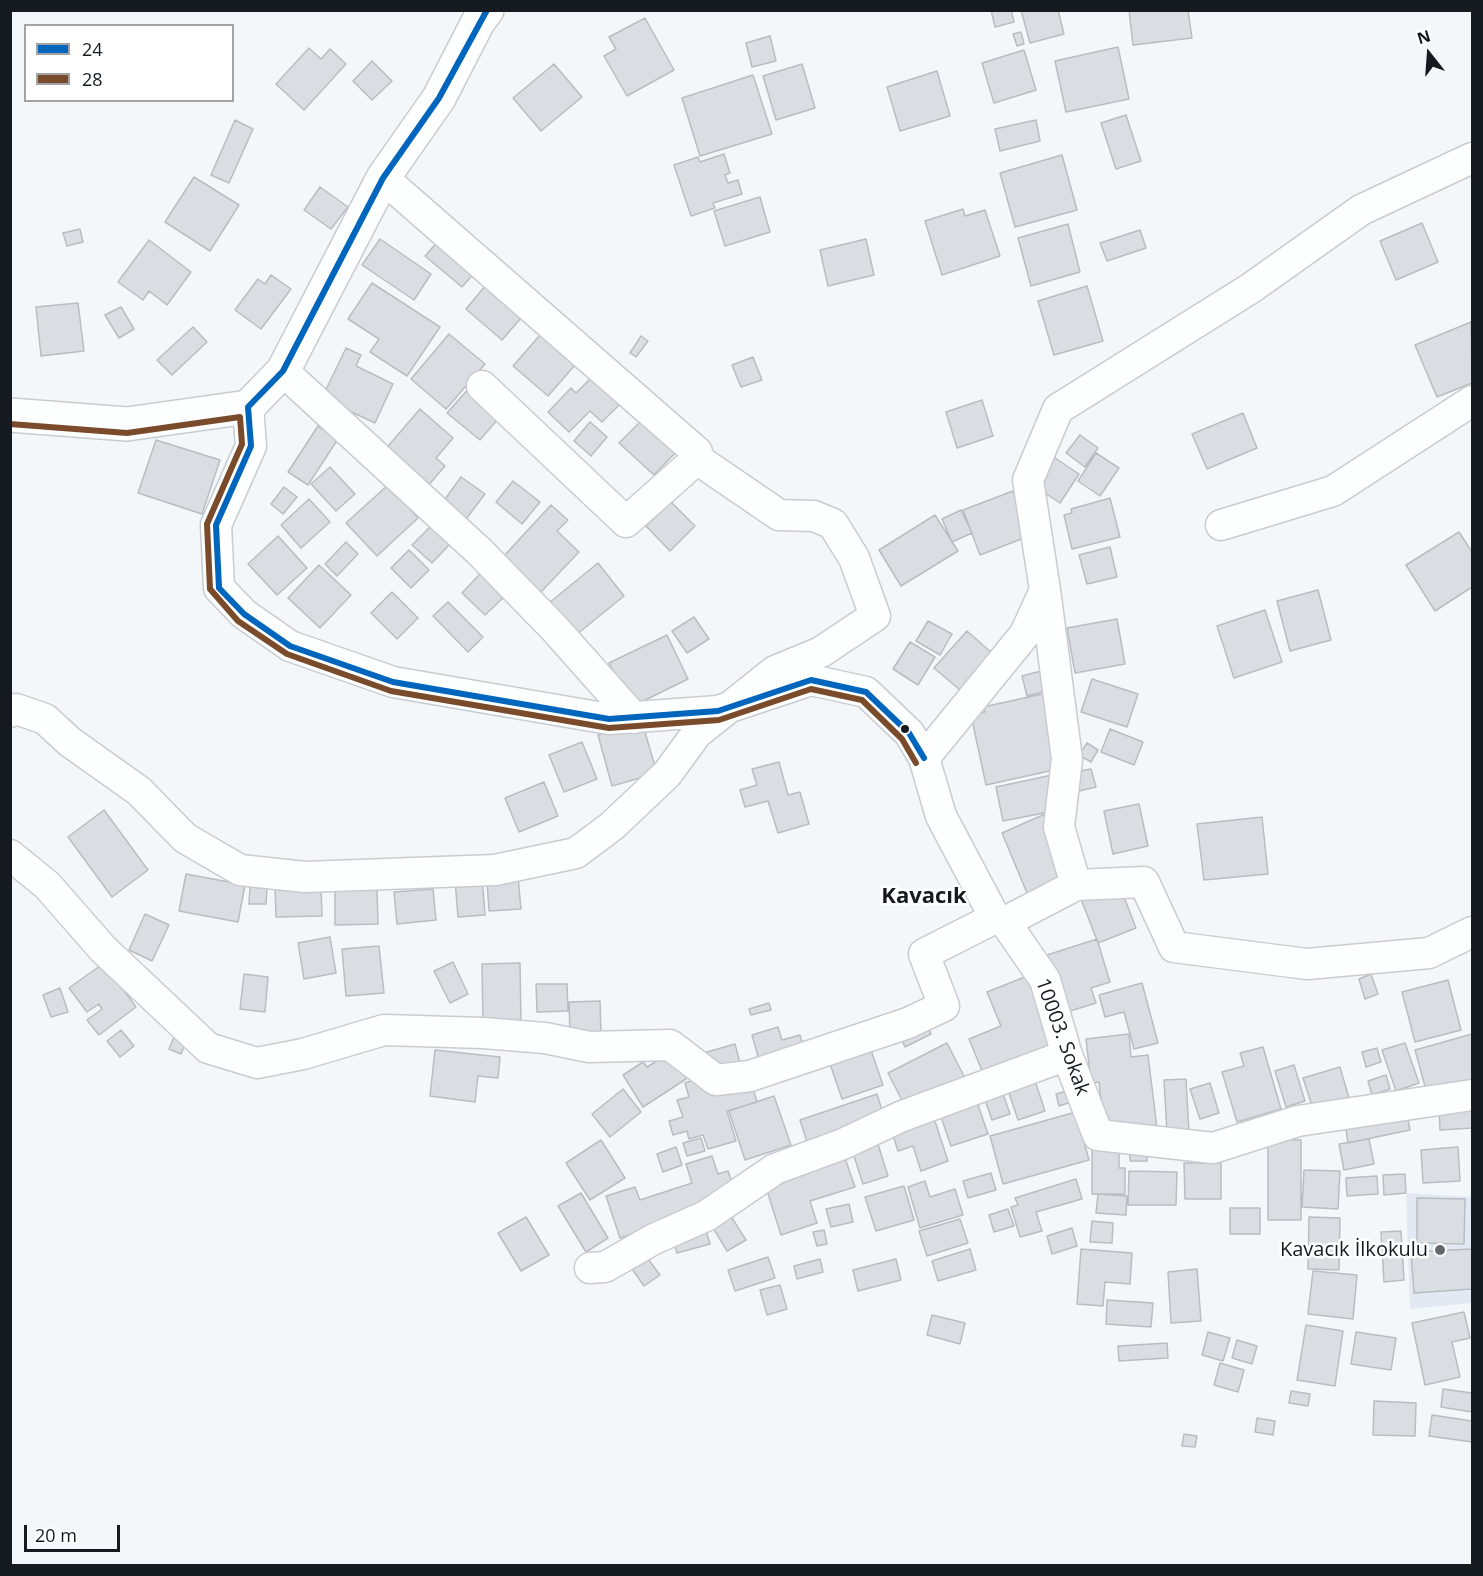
<!DOCTYPE html>
<html>
<head>
<meta charset="utf-8">
<style>
  body { margin:0 }
  #map { position:relative; width:1483px; height:1576px; overflow:hidden; background:#f4f7fa; font-family:"Open Sans",sans-serif }
  canvas { display:block }
  .frame { position:absolute; inset:0; border:12px solid #151a20; pointer-events:none }
  .legend { position:absolute; left:24px; top:24px; width:210px; height:78px; box-sizing:border-box; background:#fff; border:2px solid #a1a3a6; margin:0; padding:8px 10px; list-style:none; font-size:18px; color:#151a20 }
  .legend li { display:flex; align-items:center; gap:12px; height:30px }
  .legend b { width:30px; border:2px solid #a1a3a6 }
  .north { position:absolute; left:1399px; top:24px; width:60px; height:60px; -webkit-text-stroke:4px #fff; paint-order:stroke; rotate:343deg; font-size:16px; font-weight:700; line-height:24px; text-align:center; color:#151a20 }
  .north::after { content:''; display:block; margin:auto; width:21px; height:27px; background:#151a20; clip-path:polygon(50% 0,100% 100%,50% 72%,0 100%) }
  .scale { position:absolute; left:24px; top:1525px; width:96px; height:27px; box-sizing:border-box; border:3px solid #151a20; border-top:0; padding-left:8px; font-size:18px; line-height:21px; white-space:nowrap; color:#151a20; -webkit-text-stroke:4px #fff; paint-order:stroke }
</style>
</head>
<body>
<div id="map">
<canvas width="1483" height="1576"></canvas>
<div class="frame"></div>
<ul class="legend">
<li><b style="height:8px;background:#0065bd"></b>24</li>
<li><b style="height:8px;background:#7a4b2a"></b>28</li>
</ul>
<div class="north">N</div>
<div class="scale">20 m</div>
</div>
<script>
const g = document.querySelector('canvas').getContext('2d');
g.lineJoin = 'round';
function fill(path, color) {
  g.fillStyle = color;
  g.fill(path, 'evenodd');
}
function shape(rows) {
  const path = new Path2D();
  for (const r of rows) {
    path.moveTo(r[0], r[1]);
    for (let i = 2; i < r.length; i += 2) path.lineTo(r[i], r[i + 1]);
  }
  return path;
}
function strokePath(path, color, width, dash) {
  g.strokeStyle = color;
  g.lineWidth = width;
  g.lineCap = dash ? 'butt' : 'round';
  g.setLineDash(dash || []);
  g.stroke(path);
}
function drawText(font, color, halo, rows, align = 'center') {
  g.font = font + ' "Open Sans",sans-serif';
  g.lineWidth = 5;
  g.setLineDash([]);
  g.textBaseline = 'middle';
  g.strokeStyle = halo;
  g.fillStyle = color;
  for (const [text, x, y, turn = 0] of rows) {
    g.save();
    g.translate(x, y);
    g.rotate((+turn || 0) * Math.PI / 180);
    g.textAlign = isNaN(turn) ? turn : align;
    if (halo) g.strokeText(text, 0, 0);
    g.fillText(text, 0, 0);
    g.restore();
  }
}
fill(shape([
  [1406,1193,1472,1197,1472,1303,1410,1309]
]), '#e2e9f2');
const building = shape([
  [991,10,1011,10,1014,22,995,27,991,10],
  [1021,10,1058,10,1064,34,1030,43,1021,10],
  [1129,10,1188,10,1192,38,1133,45,1129,10],
  [645,18,674,70,627,96,604,56,616,49,609,37,645,18],
  [1021,32,1024,44,1017,46,1013,34,1021,32],
  [770,36,776,61,752,67,746,43,770,36],
  [1118,47,1129,99,1066,112,1055,61,1118,47],
  [309,48,321,59,330,49,346,64,304,110,276,84,309,48],
  [1024,50,1036,90,994,103,982,63,1024,50],
  [372,61,392,81,372,100,353,81,372,61],
  [554,64,582,97,541,131,513,98,554,64],
  [802,64,815,108,776,120,763,76,802,64],
  [937,71,950,116,900,131,887,87,937,71],
  [753,75,772,134,700,156,682,98,753,75],
  [1126,115,1141,161,1116,169,1101,123,1126,115],
  [235,120,253,129,229,183,211,175,235,120],
  [1036,120,1040,141,1000,151,995,129,1036,120],
  [724,154,730,173,725,175,728,183,738,180,742,194,713,203,715,208,691,216,674,165,698,157,700,162,724,154],
  [1062,155,1077,210,1015,227,1000,173,1062,155],
  [194,177,239,205,210,251,165,222,194,177],
  [320,187,348,207,331,229,304,210,320,187],
  [760,197,770,232,725,246,714,211,760,197],
  [963,209,965,216,985,210,1000,256,942,275,925,221,963,209],
  [1422,223,1438,262,1396,280,1380,241,1422,223],
  [1068,224,1080,272,1031,286,1018,238,1068,224],
  [80,229,83,242,67,246,63,233,80,229],
  [1140,230,1146,248,1107,261,1100,243,1140,230],
  [380,239,431,274,414,300,362,265,380,239],
  [440,239,477,270,462,287,425,256,440,239],
  [866,239,874,275,828,286,820,250,866,239],
  [149,240,191,272,167,305,149,291,143,300,118,282,149,240],
  [271,275,291,289,261,329,235,310,258,279,265,284,271,275],
  [491,279,528,310,502,340,466,309,491,279],
  [372,283,440,327,407,376,370,352,379,339,348,319,372,283],
  [1087,286,1103,341,1054,355,1038,301,1087,286],
  [78,303,84,351,41,356,36,307,78,303],
  [121,307,134,329,119,338,105,315,121,307],
  [1471,322,1472,383,1437,397,1415,345,1471,322],
  [193,327,207,342,172,375,157,360,193,327],
  [547,327,582,357,548,396,513,366,547,327],
  [449,334,485,364,446,409,411,379,449,334],
  [641,336,648,341,636,357,630,353,641,336],
  [346,348,361,355,356,366,393,384,375,423,322,398,346,348],
  [753,357,762,380,741,387,732,365,753,357],
  [594,375,622,402,602,422,590,411,569,432,548,412,571,388,576,393,594,375],
  [471,386,503,413,480,440,447,413,471,386],
  [982,400,993,436,957,448,946,412,982,400],
  [420,409,453,438,436,458,445,466,426,488,383,452,420,409],
  [1243,413,1257,448,1207,469,1192,434,1243,413],
  [645,417,679,449,654,475,619,443,645,417],
  [590,422,607,437,591,456,574,441,590,422],
  [318,426,338,439,308,485,288,472,318,426],
  [1080,435,1098,448,1085,467,1066,453,1080,435],
  [156,440,220,460,202,514,138,493,156,440],
  [1096,453,1119,468,1100,496,1078,481,1096,453],
  [1052,456,1079,474,1060,503,1033,485,1052,456],
  [330,467,355,494,336,511,311,484,330,467],
  [461,477,485,494,466,519,443,502,461,477],
  [513,481,540,502,522,524,496,502,513,481],
  [388,485,418,518,377,556,346,523,388,485],
  [284,487,297,497,283,514,271,504,284,487],
  [1013,491,1029,536,980,555,963,510,1013,491],
  [1110,498,1120,537,1072,549,1064,515,1072,513,1071,509,1110,498],
  [309,499,330,522,301,548,281,525,309,499],
  [671,502,695,526,670,551,646,526,671,502],
  [551,505,568,520,557,531,579,552,538,595,503,557,551,505],
  [961,510,972,533,952,542,942,519,961,510],
  [935,515,958,551,901,586,879,550,935,515],
  [431,526,450,544,432,563,412,545,431,526],
  [1459,532,1472,552,1472,587,1435,611,1406,565,1459,532],
  [278,536,307,568,277,595,248,564,278,536],
  [346,542,358,554,337,576,325,564,346,542],
  [1110,547,1117,577,1087,584,1079,555,1110,547],
  [409,550,429,570,411,588,391,568,409,550],
  [598,563,624,596,571,639,549,603,598,563],
  [319,565,351,595,320,628,288,598,319,565],
  [480,574,503,598,485,615,462,593,480,574],
  [1318,590,1331,640,1290,651,1277,601,1318,590],
  [392,592,418,618,397,639,371,613,392,592],
  [448,602,483,637,468,652,433,616,448,602],
  [1265,610,1282,662,1234,678,1217,626,1265,610],
  [694,617,709,639,687,653,672,631,694,617],
  [1117,619,1125,664,1075,673,1067,628,1117,619],
  [928,621,952,634,940,655,916,641,928,621],
  [967,631,992,653,960,690,934,668,967,631],
  [667,635,688,679,631,707,609,663,667,635],
  [910,642,935,657,918,685,893,669,910,642],
  [1041,671,1046,691,1027,696,1022,676,1041,671],
  [1092,679,1138,694,1127,727,1081,712,1092,679],
  [1047,693,1063,768,986,785,971,715,985,712,983,707,1047,693],
  [642,722,657,773,612,786,598,735,642,722],
  [1110,729,1143,742,1134,765,1101,752,1110,729],
  [582,742,597,779,564,792,549,755,582,742],
  [1087,743,1098,750,1091,762,1079,755,1087,743],
  [779,762,788,795,800,792,809,824,778,833,768,801,745,807,740,790,757,785,752,769,779,762],
  [1091,769,1096,787,1075,792,1070,773,1091,769],
  [1052,775,1059,810,1003,821,996,787,1052,775],
  [544,782,558,816,519,832,505,798,544,782],
  [1139,804,1148,846,1113,854,1104,811,1139,804],
  [104,810,148,870,112,897,68,837,104,810],
  [1045,814,1071,874,1027,893,1002,833,1045,814],
  [1262,817,1268,874,1204,880,1197,824,1262,817],
  [186,874,245,885,238,922,179,911,186,874],
  [482,877,485,915,458,917,455,880,482,877],
  [518,877,521,909,489,911,487,880,518,877],
  [1119,884,1136,928,1098,943,1081,899,1119,884],
  [250,887,267,888,266,904,249,904,250,887],
  [321,887,322,916,276,917,275,889,321,887],
  [377,889,378,924,335,925,335,890,377,889],
  [433,889,436,920,397,924,394,892,433,889],
  [145,914,169,925,152,961,129,950,145,914],
  [330,937,336,973,304,979,298,943,330,937],
  [1097,939,1110,982,1091,988,1096,1003,1064,1013,1047,955,1097,939],
  [379,946,384,993,346,996,342,949,379,946],
  [453,962,468,994,450,1003,434,971,453,962],
  [104,963,136,1007,99,1035,87,1020,102,1009,99,1004,87,1012,69,988,104,963],
  [520,963,521,1024,483,1024,482,964,520,963],
  [244,974,268,977,265,1012,240,1009,244,974],
  [1371,974,1378,994,1365,999,1359,979,1371,974],
  [1030,975,1058,1048,985,1078,969,1039,1001,1026,987,992,1030,975],
  [1448,980,1461,1030,1415,1042,1402,992,1448,980],
  [1142,983,1158,1043,1134,1049,1124,1012,1105,1017,1099,995,1142,983],
  [536,984,567,984,568,1011,537,1012,536,984],
  [60,988,68,1012,51,1017,43,995,60,988],
  [600,1001,601,1034,570,1034,569,1002,600,1001],
  [769,1003,771,1010,751,1015,749,1009,769,1003],
  [925,1021,931,1034,905,1047,899,1033,925,1021],
  [778,1027,782,1040,800,1035,805,1054,761,1067,752,1035,778,1027],
  [121,1030,134,1046,120,1057,107,1041,121,1030],
  [1129,1034,1131,1057,1148,1055,1157,1128,1105,1135,1099,1082,1091,1083,1086,1039,1129,1034],
  [1472,1034,1472,1085,1428,1097,1415,1050,1472,1034],
  [174,1037,186,1042,181,1054,169,1049,174,1037],
  [947,1043,965,1078,906,1108,888,1073,947,1043],
  [1405,1043,1419,1083,1396,1091,1382,1050,1405,1043],
  [735,1044,740,1063,713,1071,707,1052,735,1044],
  [870,1047,883,1085,842,1099,829,1061,870,1047],
  [1263,1047,1281,1109,1237,1122,1222,1072,1244,1066,1240,1053,1263,1047],
  [1377,1048,1381,1062,1366,1067,1362,1052,1377,1048],
  [435,1050,500,1057,498,1078,478,1076,475,1102,430,1096,435,1050],
  [673,1051,689,1077,643,1107,623,1075,643,1062,647,1067,673,1051],
  [1294,1065,1305,1101,1286,1107,1275,1071,1294,1065],
  [1340,1067,1349,1098,1313,1109,1303,1078,1340,1067],
  [1033,1075,1045,1111,1018,1120,1006,1084,1033,1075],
  [1386,1075,1390,1089,1372,1095,1368,1081,1386,1075],
  [707,1076,750,1079,757,1102,727,1111,736,1141,708,1149,703,1135,689,1139,687,1131,673,1135,669,1121,683,1117,677,1100,689,1097,685,1083,707,1076],
  [1186,1079,1189,1132,1167,1133,1164,1080,1186,1079],
  [1210,1083,1219,1113,1200,1119,1190,1089,1210,1083],
  [1001,1088,1010,1114,992,1120,983,1094,1001,1088],
  [623,1089,641,1112,610,1137,592,1114,623,1089],
  [1067,1091,1071,1102,1059,1106,1056,1094,1067,1091],
  [877,1094,885,1120,808,1145,800,1120,877,1094],
  [774,1096,791,1145,745,1160,729,1111,774,1096],
  [976,1099,988,1134,951,1146,939,1111,976,1099],
  [1472,1105,1472,1128,1440,1130,1439,1107,1472,1105],
  [1406,1110,1410,1130,1348,1143,1345,1123,1406,1110],
  [932,1112,948,1161,921,1171,913,1146,898,1151,890,1126,932,1112],
  [1076,1112,1089,1160,1003,1184,990,1136,1076,1112],
  [701,1138,705,1151,687,1156,683,1143,701,1138],
  [1268,1139,1301,1140,1301,1220,1268,1220,1268,1139],
  [1369,1139,1374,1164,1344,1170,1339,1144,1369,1139],
  [601,1140,625,1178,590,1200,566,1163,601,1140],
  [877,1141,888,1176,863,1184,852,1150,877,1141],
  [1092,1142,1119,1142,1119,1168,1125,1168,1125,1194,1092,1194,1092,1142],
  [1130,1143,1147,1144,1147,1161,1130,1161,1130,1143],
  [676,1147,682,1165,663,1172,657,1154,676,1147],
  [1458,1147,1460,1181,1423,1183,1421,1150,1458,1147],
  [712,1156,718,1174,728,1171,735,1192,705,1211,620,1238,606,1196,635,1187,640,1200,692,1183,686,1164,712,1156],
  [845,1158,855,1187,810,1201,817,1223,781,1235,764,1181,845,1158],
  [1184,1163,1221,1163,1221,1199,1185,1199,1184,1163],
  [1304,1170,1340,1171,1338,1209,1302,1207,1304,1170],
  [1129,1171,1177,1172,1176,1205,1128,1205,1129,1171],
  [991,1173,996,1190,968,1198,963,1181,991,1173],
  [1405,1174,1406,1193,1384,1195,1383,1175,1405,1174],
  [1377,1176,1378,1194,1347,1196,1346,1178,1377,1176],
  [1076,1179,1082,1199,1036,1212,1042,1231,1020,1237,1011,1207,1018,1205,1015,1198,1076,1179],
  [925,1181,930,1197,955,1189,963,1215,920,1228,908,1187,925,1181],
  [904,1186,914,1220,876,1231,865,1197,904,1186],
  [581,1193,608,1238,586,1252,558,1206,581,1193],
  [1098,1194,1127,1196,1126,1215,1096,1213,1098,1194],
  [1417,1198,1465,1199,1464,1244,1417,1243,1417,1198],
  [849,1204,853,1222,831,1227,826,1209,849,1204],
  [1230,1208,1260,1208,1260,1234,1230,1234,1230,1208],
  [1008,1209,1014,1226,994,1232,989,1215,1008,1209],
  [727,1210,746,1240,727,1251,709,1221,727,1210],
  [526,1217,549,1255,521,1271,498,1233,526,1217],
  [1309,1217,1340,1218,1339,1270,1308,1269,1309,1217],
  [960,1219,968,1243,927,1256,919,1231,960,1219],
  [1092,1221,1113,1223,1112,1243,1090,1242,1092,1221],
  [705,1227,710,1244,677,1253,672,1236,705,1227],
  [1072,1228,1077,1246,1052,1254,1047,1236,1072,1228],
  [824,1230,827,1244,817,1246,813,1232,824,1230],
  [1401,1231,1404,1280,1384,1282,1381,1232,1401,1231],
  [970,1249,976,1270,938,1281,932,1261,970,1249],
  [1081,1249,1132,1253,1130,1284,1105,1282,1103,1306,1077,1304,1081,1249],
  [1472,1249,1472,1289,1414,1293,1411,1252,1472,1249],
  [645,1255,660,1275,644,1286,630,1266,645,1255],
  [768,1257,775,1278,735,1291,728,1270,768,1257],
  [820,1259,823,1272,797,1279,794,1266,820,1259],
  [896,1259,901,1280,858,1291,853,1270,896,1259],
  [1197,1269,1201,1321,1171,1323,1168,1272,1197,1269],
  [1313,1271,1357,1275,1353,1319,1308,1314,1313,1271],
  [780,1285,787,1309,767,1315,760,1290,780,1285],
  [1107,1300,1153,1303,1151,1327,1106,1324,1107,1300],
  [1464,1312,1470,1338,1452,1342,1460,1377,1425,1385,1412,1323,1464,1312],
  [932,1315,965,1323,960,1344,927,1335,932,1315],
  [1306,1325,1343,1331,1335,1386,1297,1380,1306,1325],
  [1208,1332,1230,1338,1223,1361,1202,1355,1208,1332],
  [1356,1332,1396,1338,1391,1370,1351,1364,1356,1332],
  [1237,1340,1257,1346,1252,1364,1232,1358,1237,1340],
  [1167,1343,1168,1358,1119,1361,1118,1346,1167,1343],
  [1220,1363,1244,1370,1238,1392,1214,1385,1220,1363],
  [1443,1389,1472,1393,1472,1412,1441,1407,1443,1389],
  [1291,1391,1310,1394,1308,1406,1289,1403,1291,1391],
  [1374,1401,1416,1403,1415,1436,1373,1435,1374,1401],
  [1432,1415,1472,1421,1472,1442,1429,1436,1432,1415],
  [1257,1418,1275,1421,1273,1435,1255,1432,1257,1418],
  [1184,1434,1197,1436,1195,1447,1182,1446,1184,1434]
]);
fill(building, '#dadee2');
strokePath(building, '#b9bdc1', 1.5);
const minor = shape([
  [283,371,480,552,555,629,634,718],
  [482,386,626,522,697,459],
  [248,407,251,446,216,525,219,588,244,614,290,646,393,682,609,719,718,711,811,680,866,692,909,733,924,758,941,816,995,918,1005,922,1045,980,1067,1055,1098,1135,1213,1148,1298,1121,1472,1095],
  [1221,525,1333,491,1472,401],
  [10,712,16,709,45,719,70,742,139,791,185,838,240,870,305,877,495,870,576,853,612,826,667,774,697,733,775,671,821,652,875,616,854,558,833,524,814,516,779,515,697,459,697,452,383,178],
  [924,758,1025,634,1045,590,1028,480,1058,409,1251,288,1361,210,1472,158],
  [10,855,47,885,103,949,208,1048,257,1063,303,1054,384,1030,483,1033,545,1038,589,1047,670,1045,716,1080,750,1076,908,1023,944,1006,924,954,995,918],
  [1076,885,1144,882,1174,947,1307,964,1429,953,1472,932],
  [1005,922,1076,885,1059,827,1067,759,1045,590],
  [590,1268,605,1267,654,1239,706,1216,775,1169,843,1144,900,1117,1067,1055]
]);
const tertiary = shape([
  [10,415,127,424,248,407,283,371,383,178,439,98,478,22,487,10]
]);
strokePath(minor, '#c8ccd1', 33);
strokePath(tertiary, '#c8ccd1', 36);
strokePath(minor, '#fdfefe', 30);
strokePath(tertiary, '#fdfefe', 33);
strokePath(shape([
  [487,10,439,98,383,178,283,371,248,407,251,446,216,525,219,588,244,614,290,646,393,682,609,719,718,711,811,680,866,692,909,733,924,758]
]), '#0065bd', 6);
strokePath(shape([
  [10,424,127,433,240,417,242,444,207,524,210,589,238,621,287,654,391,691,609,728,719,720,811,689,862,700,902,739,916,763]
]), '#7a4b2a', 6);
for (const [x, y, r, color] of [
  [905,729,5,"#151a20"],
  [1440,1250,6,"#63676c"]
]) {
  const dot = new Path2D();
  dot.arc(x, y, r, 0, 2 * Math.PI);
  g.fillStyle = color;
  g.fill(dot);
  strokePath(dot, '#fff', 2);
}
drawText('20px', '#151a20', '#fff', [
  ["10003. Sokak",1062,1037,70]
]);
drawText('20px', '#151a20', '#fff', [
  ["Kavacık İlkokulu",1428,1250]
], 'right');
drawText('bold 22px', '#151a20', '#fff', [
  ["Kavacık",924,897]
]);
</script>
</body>
</html>
